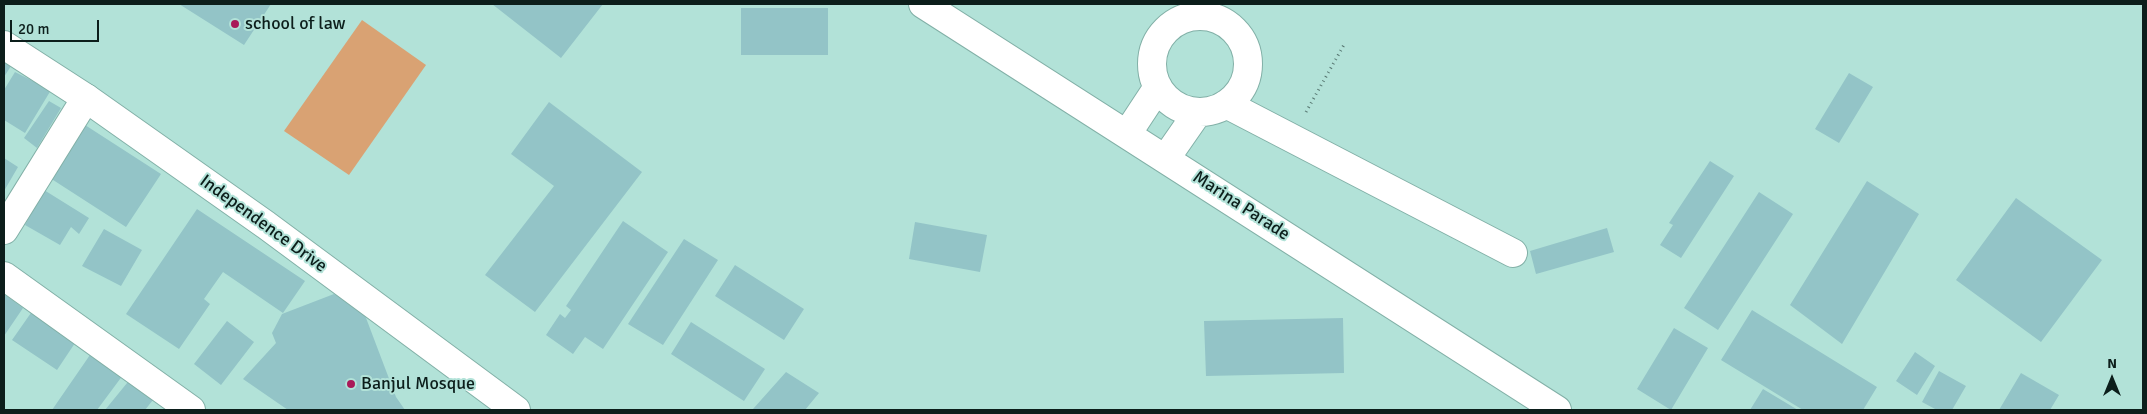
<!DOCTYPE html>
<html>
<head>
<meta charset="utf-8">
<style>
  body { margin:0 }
  #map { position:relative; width:2147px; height:414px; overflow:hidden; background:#b2e2d8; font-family:Signika,sans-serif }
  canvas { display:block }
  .frame { position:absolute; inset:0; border:5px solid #0c1e1b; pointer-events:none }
  .north { position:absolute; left:2087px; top:354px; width:50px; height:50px; -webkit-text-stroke:4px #b2e2d8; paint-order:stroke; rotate:0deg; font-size:14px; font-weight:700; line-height:20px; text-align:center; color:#0c1e1b }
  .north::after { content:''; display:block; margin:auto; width:18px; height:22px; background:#0c1e1b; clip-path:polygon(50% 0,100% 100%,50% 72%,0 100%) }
  .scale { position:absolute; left:10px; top:20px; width:89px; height:22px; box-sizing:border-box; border:2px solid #0c1e1b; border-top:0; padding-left:6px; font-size:15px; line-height:18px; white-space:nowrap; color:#0c1e1b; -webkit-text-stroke:4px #b2e2d8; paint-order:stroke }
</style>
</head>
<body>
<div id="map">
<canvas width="2147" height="414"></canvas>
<div class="frame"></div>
<div class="north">N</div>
<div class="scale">20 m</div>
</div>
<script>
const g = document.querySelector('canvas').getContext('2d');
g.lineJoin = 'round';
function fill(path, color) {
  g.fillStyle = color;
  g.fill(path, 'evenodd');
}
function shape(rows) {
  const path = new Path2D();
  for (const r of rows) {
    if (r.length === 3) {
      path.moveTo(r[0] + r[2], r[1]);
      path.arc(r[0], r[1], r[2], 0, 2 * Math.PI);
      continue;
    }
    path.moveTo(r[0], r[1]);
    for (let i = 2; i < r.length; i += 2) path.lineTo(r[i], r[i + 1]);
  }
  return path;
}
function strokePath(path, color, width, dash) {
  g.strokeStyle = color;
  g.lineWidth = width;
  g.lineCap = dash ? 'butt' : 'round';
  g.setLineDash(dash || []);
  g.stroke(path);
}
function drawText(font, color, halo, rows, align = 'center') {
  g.font = font + ' Signika,sans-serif';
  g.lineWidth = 4;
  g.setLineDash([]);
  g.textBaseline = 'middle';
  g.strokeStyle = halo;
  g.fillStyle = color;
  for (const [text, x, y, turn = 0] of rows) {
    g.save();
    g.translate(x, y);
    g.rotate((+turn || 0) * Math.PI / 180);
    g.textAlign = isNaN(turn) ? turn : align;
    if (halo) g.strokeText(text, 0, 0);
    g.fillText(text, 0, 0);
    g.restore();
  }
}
fill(shape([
  [362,20,426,65,349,175,284,131]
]), '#d9a273');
fill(shape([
  [179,4,271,4,244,45],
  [492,4,603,4,561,58],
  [741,8,828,8,828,55,741,55],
  [4,61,11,66,4,77],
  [15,72,51,90,25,133,4,120,4,90],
  [1849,73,1873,87,1839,143,1815,129],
  [49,101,61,108,37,148,24,138],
  [549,102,642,172,535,312,485,275,554,186,511,154],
  [85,125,161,174,126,227,50,178],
  [4,158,18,167,4,191],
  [1710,161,1734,176,1681,258,1660,245,1673,225,1669,223],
  [1867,181,1919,214,1842,344,1790,305],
  [44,190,89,218,79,234,71,227,60,245,25,225],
  [1759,192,1793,214,1718,330,1684,308],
  [2016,198,2102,260,2041,342,1956,280],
  [197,209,305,281,283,313,223,272,204,299,210,304,179,349,126,314],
  [623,221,668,252,603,349,585,337,573,354,546,335,560,314,565,318,571,310,566,306],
  [915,222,987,235,980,272,909,259],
  [1607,228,1614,252,1536,274,1530,251],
  [104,229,142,250,121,286,82,266],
  [684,239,718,260,663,345,628,324],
  [735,265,804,309,784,340,715,296],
  [4,294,23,308,4,336],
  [334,294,363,310,396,397,405,410,288,410,243,379,276,343,272,333,282,314],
  [33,310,77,340,57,370,12,340],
  [1752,310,1877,387,1863,410,1803,410,1721,360],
  [1343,318,1344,373,1206,376,1204,321],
  [227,321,254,342,221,385,194,364],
  [691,322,765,369,744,401,671,354],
  [1674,328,1708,348,1671,410,1637,389],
  [92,352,123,375,97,410,52,410],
  [1915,352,1935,366,1917,395,1896,381],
  [1939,371,1966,386,1952,410,1937,410,1922,402],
  [136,372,160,391,145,410,105,410],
  [786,372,819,393,805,410,753,409],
  [2021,373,2059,395,2050,410,1999,410],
  [1763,389,1798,410,1750,410]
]), '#93c4c7');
const minor = shape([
  [923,4,1557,410],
  [1200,64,48],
  [1226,104,1513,253],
  [1127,134,1158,87],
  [1166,158,1198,112],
  [4,230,86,98],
  [4,276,191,410]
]);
const highway = shape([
  [4,45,86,98,266,225,516,410]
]);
strokePath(minor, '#82b0a7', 30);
strokePath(highway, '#82b0a7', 30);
strokePath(shape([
  [1306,112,1345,43]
]), '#587872', 3, [1, 4]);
strokePath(minor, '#fff', 28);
strokePath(highway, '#fff', 28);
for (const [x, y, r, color] of [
  [235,24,5,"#a91a59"],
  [351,384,5,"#a91a59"]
]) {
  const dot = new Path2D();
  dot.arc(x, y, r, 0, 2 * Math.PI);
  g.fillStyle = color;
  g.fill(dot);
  strokePath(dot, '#b2e2d8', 2);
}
drawText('18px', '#0c1e1b', '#b2e2d8', [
  ["school of law",245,24],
  ["Banjul Mosque",361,384]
], 'left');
drawText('18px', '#0c1e1b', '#b2e2d8', [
  ["Marina Parade",1241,206,33],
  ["Independence Drive",263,224,36]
]);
</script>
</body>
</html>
